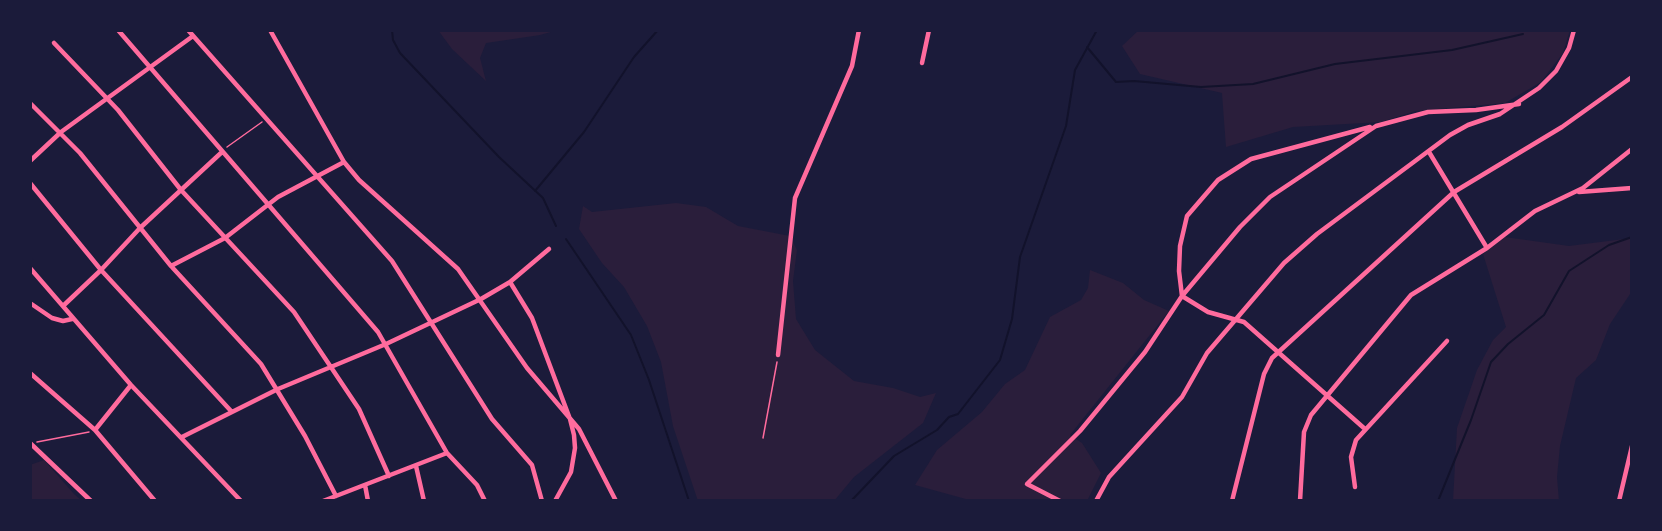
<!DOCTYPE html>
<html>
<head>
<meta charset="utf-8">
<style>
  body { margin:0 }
  #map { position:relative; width:1662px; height:531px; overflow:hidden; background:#1b1b3a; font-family:"Nunito Sans",sans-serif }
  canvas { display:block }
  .frame { position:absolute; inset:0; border:32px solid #1b1b3a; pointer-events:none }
</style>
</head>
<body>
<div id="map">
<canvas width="1662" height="531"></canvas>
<div class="frame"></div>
</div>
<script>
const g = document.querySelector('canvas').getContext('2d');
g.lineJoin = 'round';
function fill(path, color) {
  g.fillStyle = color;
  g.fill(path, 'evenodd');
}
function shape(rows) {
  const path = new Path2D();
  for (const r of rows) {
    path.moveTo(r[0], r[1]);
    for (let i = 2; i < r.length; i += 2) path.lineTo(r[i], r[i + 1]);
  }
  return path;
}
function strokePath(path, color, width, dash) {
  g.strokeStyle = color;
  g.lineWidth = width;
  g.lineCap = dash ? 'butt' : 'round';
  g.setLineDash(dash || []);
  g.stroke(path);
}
fill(shape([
  [438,30,558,30,540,35,486,43,480,58,486,81,452,49],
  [1139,30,1570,30,1563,53,1541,82,1505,103,1416,111,1381,122,1293,127,1226,147,1222,93,1140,74,1122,46],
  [676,203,706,207,738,226,790,236,797,250,793,281,796,319,815,350,854,381,893,388,920,397,936,393,923,423,854,477,834,501,698,501,673,426,661,362,647,326,624,287,602,263,579,229,583,206,592,212],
  [1505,237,1569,246,1632,238,1632,291,1610,324,1596,360,1576,378,1560,446,1557,477,1559,501,1453,501,1457,428,1477,370,1493,340,1506,327,1483,254],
  [1090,270,1123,283,1144,300,1169,311,1070,435,1082,443,1101,473,1087,501,973,501,915,485,937,450,982,412,1005,384,1025,370,1050,317,1081,300,1088,288],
  [44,460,74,494,82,501,30,501,30,465]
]), '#2a1e3b');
strokePath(shape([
  [392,30,393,40,400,53,499,157,543,198,556,226],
  [1087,47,1116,82,1134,81,1201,87,1253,84,1335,64,1452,50,1523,34],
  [535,191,584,132,634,57,658,30],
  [566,239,631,335,649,380,689,501],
  [851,501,894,456,937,430,949,417,958,414,1000,360,1012,319,1020,257,1066,126,1075,70,1097,30],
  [1438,501,1471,420,1491,362,1508,344,1544,315,1569,271,1609,245,1632,237]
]), '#12122b', 2);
strokePath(shape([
  [227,147,262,122],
  [763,438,777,362],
  [37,442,89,432]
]), '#ff6b9d', 1.5);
strokePath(shape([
  [118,30,378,332,447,453,477,485,485,501],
  [188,30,392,261,492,419,532,465,542,501],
  [270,30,344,162,359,180,458,269,527,368,579,429,616,501],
  [54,43,118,110,181,190,294,312,359,409,389,476],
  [922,63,929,30],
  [30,103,80,153,171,266,261,364,305,436,336,496],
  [1429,152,1487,248],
  [30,161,61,132,193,36],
  [30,183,101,270,231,411],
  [1579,192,1632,188],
  [171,266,225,238,278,197,344,162],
  [30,268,131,385,241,501],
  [510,282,532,318,570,419,574,435,575,448,571,472,555,501],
  [30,303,52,318,63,321,72,319],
  [63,306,101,270,140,228,222,152],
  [778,355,795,198,852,66,859,30],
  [30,373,95,430,155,501],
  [1365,429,1244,322,1208,312,1182,296,1179,271,1180,246,1187,216,1218,180,1251,159,1370,127],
  [95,430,131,385],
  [182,437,278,389,386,344,481,299,510,282,549,249],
  [30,443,91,501],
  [416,466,424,501],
  [365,485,368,501],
  [1355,487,1351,457,1356,440,1447,341],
  [323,501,447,453],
  [1060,501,1027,484,1080,431,1145,352,1182,296,1240,227,1270,197,1376,126,1428,112,1476,110,1519,104],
  [1096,501,1109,477,1182,397,1207,353,1284,263,1317,234,1450,135,1468,125,1500,114,1539,88,1556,71,1569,48,1574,30],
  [1232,501,1264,374,1272,358,1454,192,1562,127,1632,77],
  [1300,501,1304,432,1311,415,1411,295,1487,248,1535,211,1583,188,1632,149],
  [1619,501,1632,446]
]), '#ff6b9d', 4.5);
</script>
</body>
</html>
